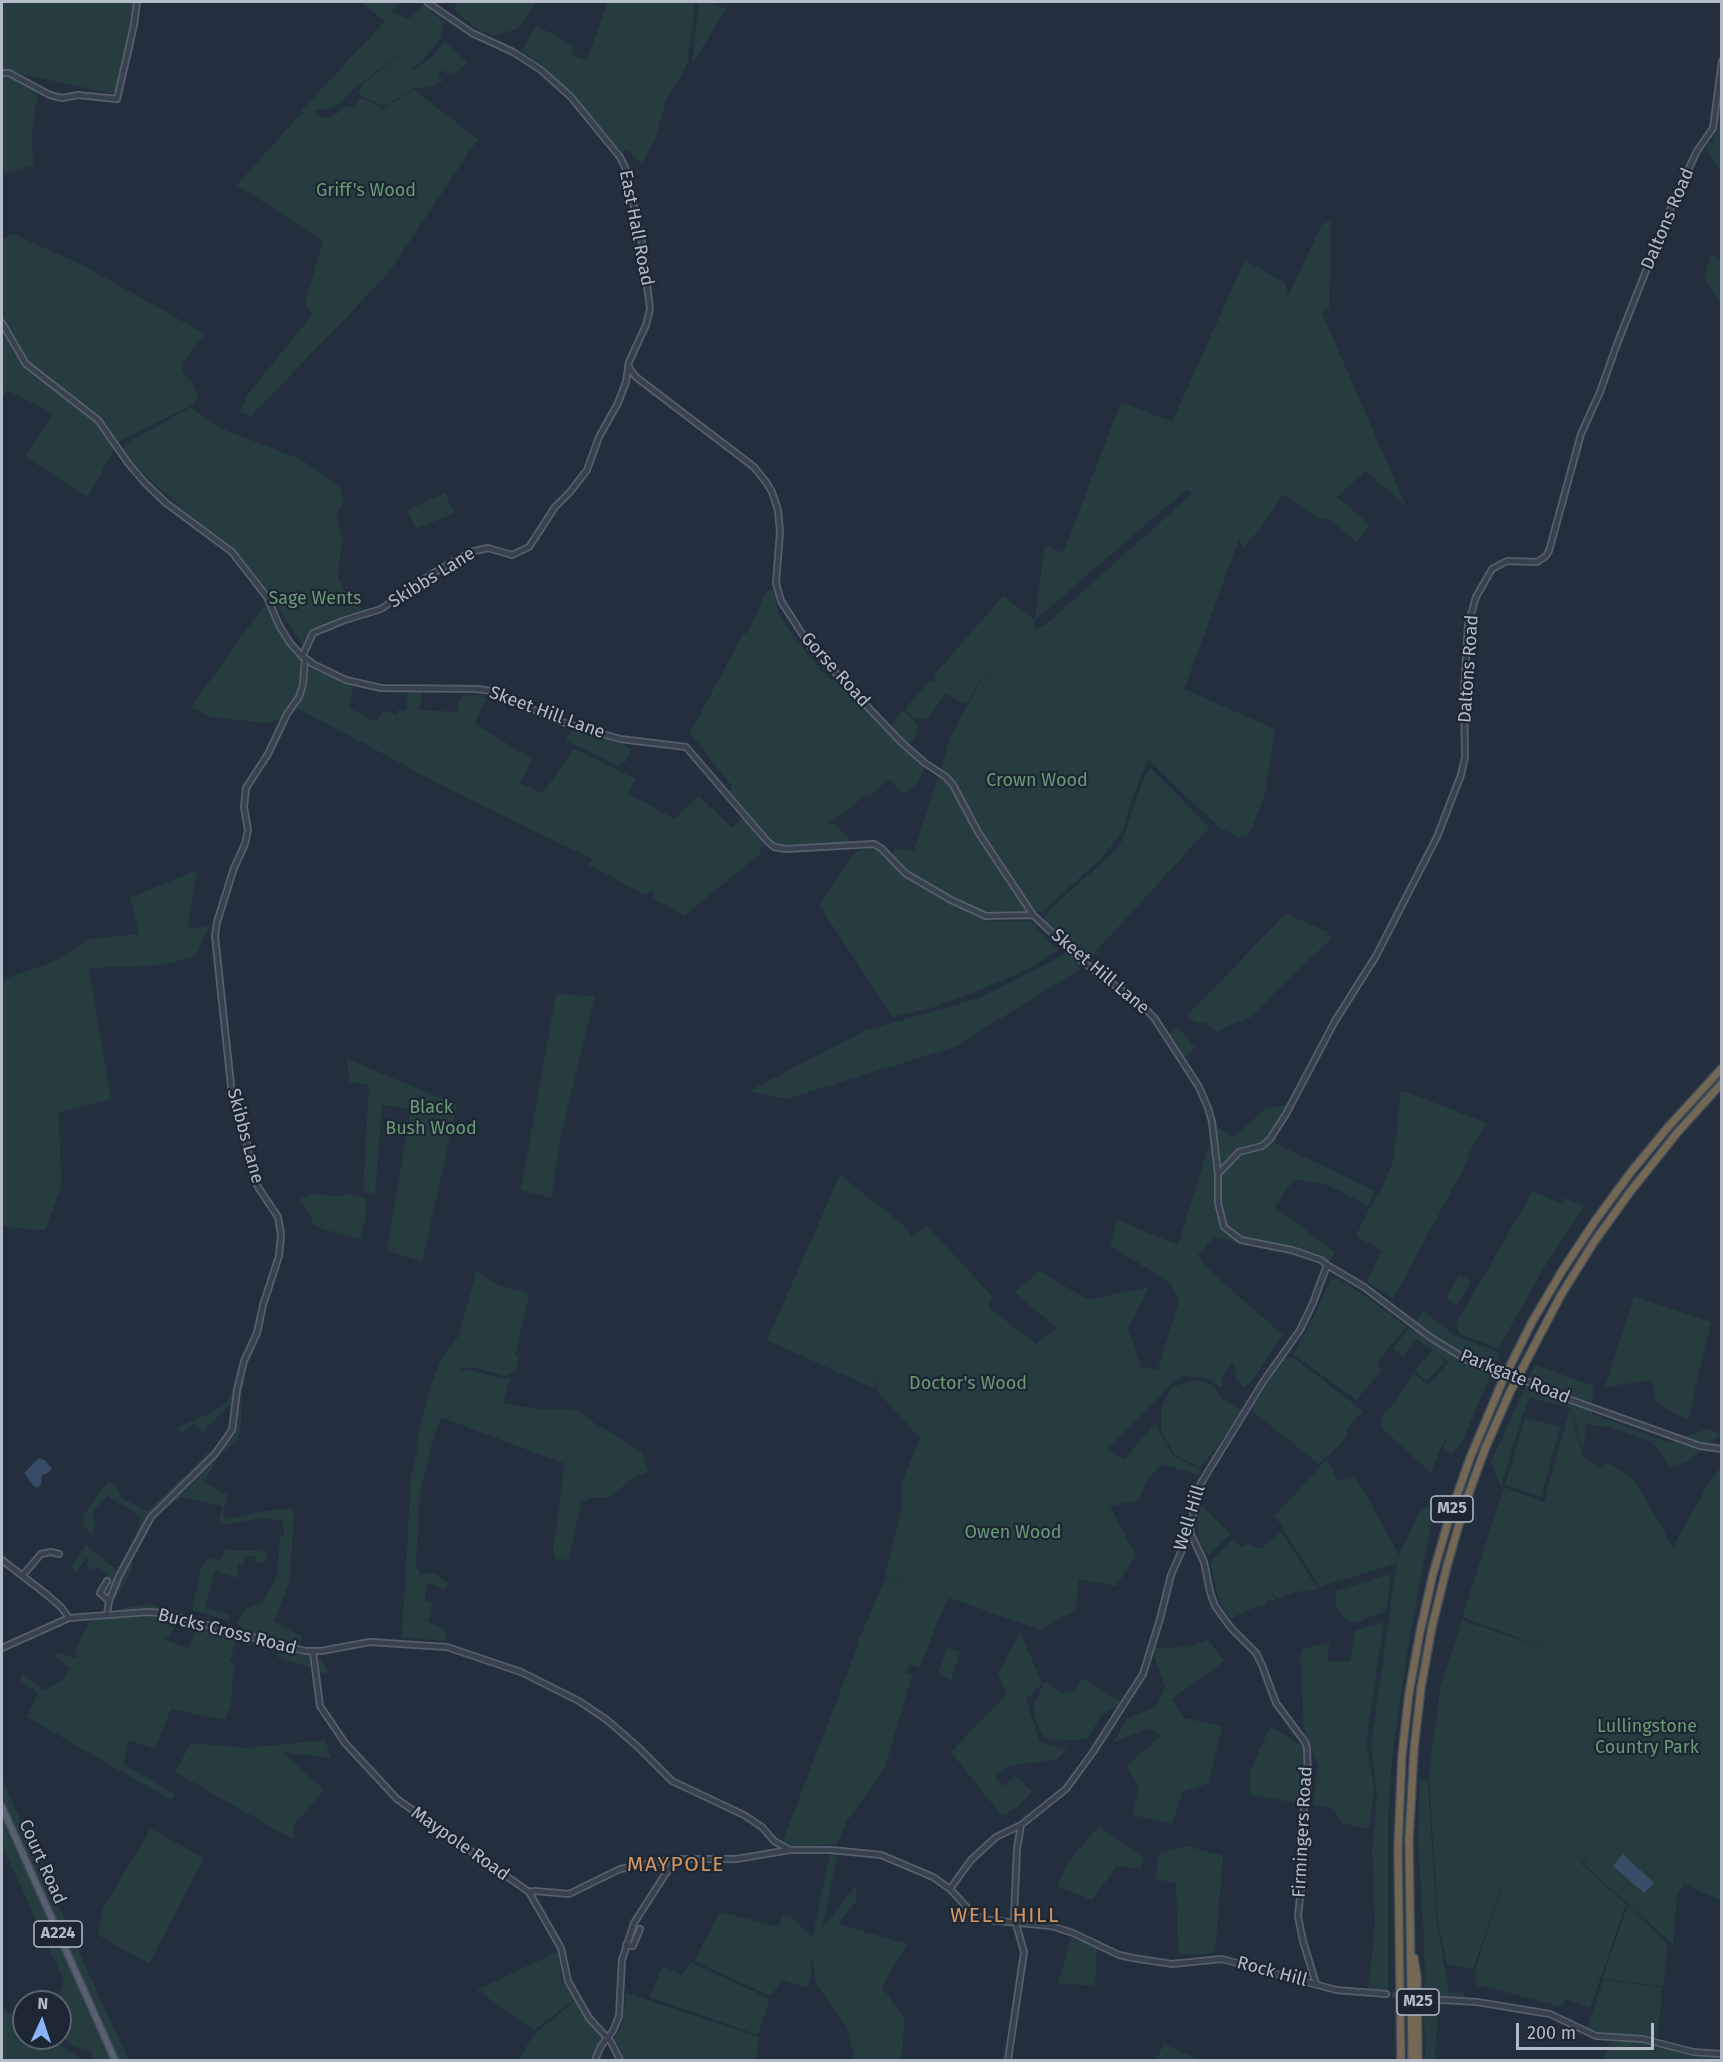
<!DOCTYPE html>
<html>
<head>
<meta charset="utf-8">
<style>
  body { margin:0 }
  #map { position:relative; width:1723px; height:2062px; overflow:hidden; background:#242f3e; font-family:"Fira Sans",sans-serif }
  canvas { display:block }
  .frame { position:absolute; inset:0; border:3px solid #b4bcc9; pointer-events:none }
  .north { position:absolute; left:12px; top:1990px; width:60px; height:60px; box-sizing:border-box; background:#1d2633; border:2px solid #59626f; border-radius:50%; rotate:3deg; font-size:16px; font-weight:700; line-height:24px; text-align:center; color:#b4bcc9 }
  .north::after { content:''; display:block; margin:auto; width:21px; height:27px; background:#8ab4f8; clip-path:polygon(50% 0,100% 100%,50% 72%,0 100%) }
  .scale { position:absolute; left:1516px; top:2023px; width:138px; height:27px; box-sizing:border-box; border:3px solid #b4bcc9; border-top:0; padding-left:8px; font-size:18px; line-height:21px; white-space:nowrap; color:#b4bcc9; -webkit-text-stroke:4px #1d2633; paint-order:stroke }
</style>
</head>
<body>
<div id="map">
<canvas width="1723" height="2062"></canvas>
<div class="frame"></div>
<div class="north">N</div>
<div class="scale">200 m</div>
</div>
<script>
const g = document.querySelector('canvas').getContext('2d');
g.lineJoin = 'round';
function fill(path, color) {
  g.fillStyle = color;
  g.fill(path, 'evenodd');
}
function shape(rows) {
  const path = new Path2D();
  for (const r of rows) {
    path.moveTo(r[0], r[1]);
    for (let i = 2; i < r.length; i += 2) path.lineTo(r[i], r[i + 1]);
  }
  return path;
}
function strokePath(path, color, width, dash) {
  g.strokeStyle = color;
  g.lineWidth = width;
  g.lineCap = dash ? 'butt' : 'round';
  g.setLineDash(dash || []);
  g.stroke(path);
}
function drawText(font, color, halo, rows, align = 'center') {
  g.font = font + ' "Fira Sans",sans-serif';
  g.lineWidth = 4.5;
  g.setLineDash([]);
  g.textBaseline = 'middle';
  g.strokeStyle = halo;
  g.fillStyle = color;
  for (const [text, x, y, turn = 0] of rows) {
    g.save();
    g.translate(x, y);
    g.rotate((+turn || 0) * Math.PI / 180);
    g.textAlign = isNaN(turn) ? turn : align;
    if (halo) g.strokeText(text, 0, 0);
    g.fillText(text, 0, 0);
    g.restore();
  }
}
fill(shape([
  [2,2,135,2,115,94,2,70],
  [360,2,400,2,392,12,407,18,411,17,425,3,430,6,431,12,445,22,440,38,423,60,412,68,414,70,432,57,445,42,467,62,460,70,451,75,442,70,438,74,443,81,428,87,416,88,385,106,363,97,359,92,362,85,400,54,400,53,349,93,342,102,331,108,314,110,317,116,327,118,336,115,342,108,348,106,353,108,359,100,363,99,382,107,378,112,414,90,478,139,388,274,251,416,240,411,248,394,312,315,305,302,323,241,237,185,301,113,307,115,302,112,302,110,385,21],
  [457,2,536,2,518,29,493,35,480,31,458,14,454,8],
  [608,2,695,2,687,65,666,100,655,140,642,163,627,150,622,152,573,94,542,65,523,53,522,49,537,26,575,46,571,55,586,61],
  [699,2,705,2,726,9,692,64],
  [2,76,15,78,38,91,32,132,33,166,2,174],
  [1719,104,1722,105,1721,173,1706,149,1709,142,1714,142,1713,134,1717,122],
  [1331,221,1329,309,1322,313,1406,506,1365,471,1337,497,1370,525,1357,542,1330,520,1317,518,1284,494,1259,530,1243,547,1239,540,1184,689,1275,729,1265,794,1251,830,1247,836,1239,838,1219,827,1148,760,1130,804,1123,831,1104,855,1044,911,1030,914,988,913,951,898,907,872,892,856,895,848,914,851,952,733,979,684,998,661,980,681,966,705,946,693,928,719,914,718,905,709,930,680,934,683,935,674,1003,596,1035,620,1045,545,1063,553,1121,402,1172,422,1245,260,1285,283,1288,296,1322,224],
  [1186,490,1193,493,1043,627,1033,629,1035,620],
  [14,234,84,266,205,334,182,363,182,368,186,377,193,383,198,395,194,404,118,442,88,497,25,457,53,413,7,390,2,399,2,239],
  [1711,253,1721,260,1721,304,1704,277],
  [191,407,217,427,300,459,320,472,340,488,344,501,336,514,343,541,341,548,338,577,345,593,345,606,356,604,362,609,357,613,344,615,303,646,269,594,234,548,188,514,144,474,123,452,125,444],
  [445,493,454,513,416,529,407,510],
  [768,590,772,590,774,592,779,614,793,635,821,671,832,680,835,676,925,768,918,782,905,793,904,791,902,793,892,781,888,780,868,797,866,795,828,824,829,825,833,823,853,843,786,845,772,842,729,792,732,786,690,733,744,632,747,635,765,593],
  [267,604,302,660,302,677,298,691,293,702,280,719,269,723,211,717,191,707,252,622],
  [310,667,312,667,353,687,349,708,374,721,377,721,383,710,397,715,398,710,406,710,408,691,422,692,419,710,458,712,458,703,461,696,482,695,486,700,474,723,532,759,520,783,543,793,574,749,636,779,628,794,675,819,699,796,732,828,743,817,760,839,760,842,764,845,760,850,761,853,684,916,653,898,655,893,649,891,646,895,589,865,592,859,441,785,365,744,365,743,363,743,296,708,305,688],
  [903,710,918,724,914,739,908,744,890,727],
  [575,729,594,734,631,748,625,763,621,762,618,766,565,740,571,731],
  [1150,768,1210,827,1088,960,1043,921,1048,911,1115,851,1122,841,1141,785],
  [868,848,880,851,899,871,931,893,988,921,1030,921,1058,950,1026,970,974,992,934,1007,893,1017,819,905,856,851],
  [197,870,187,928,209,927,196,956,163,965,89,968,111,1099,59,1112,61,1187,45,1230,13,1228,2,1225,2,980,53,962,90,939,139,934,130,898],
  [1286,914,1327,932,1331,939,1276,991,1253,1016,1235,1023,1218,1032,1204,1022,1196,1023,1187,1015],
  [1071,951,1079,970,954,1047,786,1099,749,1091,864,1031,980,998],
  [556,994,595,996,561,1135,551,1198,521,1190],
  [1178,1027,1195,1048,1184,1057,1168,1034],
  [347,1059,457,1105,422,1262,387,1250,411,1109,382,1105,375,1195,363,1190,369,1085,349,1082],
  [1401,1092,1407,1092,1486,1123,1467,1157,1469,1158,1393,1299,1366,1281,1382,1251,1356,1236,1375,1197,1379,1194,1393,1162],
  [1286,1105,1275,1143,1375,1191,1368,1206,1328,1185,1294,1179,1275,1207,1335,1252,1328,1265,1214,1237,1198,1255,1207,1267,1228,1287,1283,1335,1252,1381,1243,1387,1236,1380,1236,1372,1232,1363,1222,1377,1222,1388,1207,1378,1184,1376,1172,1384,1107,1450,1124,1460,1155,1423,1173,1456,1201,1470,1199,1475,1161,1464,1151,1476,1149,1475,1139,1500,1110,1506,1136,1556,1116,1586,1079,1579,1075,1610,1041,1630,949,1598,940,1615,920,1668,909,1664,906,1673,912,1675,885,1768,847,1821,837,1844,796,1846,785,1843,783,1840,859,1643,858,1642,886,1577,941,1596,885,1576,902,1506,902,1482,920,1438,876,1390,880,1365,875,1389,767,1340,840,1175,908,1229,912,1237,926,1225,993,1297,988,1307,1036,1344,1057,1328,1014,1292,1040,1271,1088,1300,1149,1287,1128,1329,1141,1368,1158,1369,1179,1301,1171,1284,1110,1245,1117,1220,1178,1245,1215,1126,1234,1137,1265,1109],
  [1534,1192,1560,1203,1565,1198,1584,1206,1542,1271,1498,1349,1459,1333,1456,1324,1531,1194],
  [312,1194,339,1196,348,1194,359,1196,366,1199,365,1220,360,1239,326,1230,314,1225,307,1209,299,1201,301,1198],
  [477,1270,487,1279,502,1286,527,1293,528,1300,515,1356,520,1355,515,1370,510,1374,504,1376,474,1367,464,1368,460,1371,473,1370,497,1378,510,1379,503,1403,536,1409,566,1409,580,1412,591,1421,642,1452,648,1472,635,1477,608,1498,590,1498,581,1503,569,1559,556,1560,553,1550,565,1464,441,1417,431,1446,420,1493,416,1566,421,1574,431,1573,437,1575,448,1584,444,1589,428,1583,425,1594,425,1601,433,1603,428,1621,446,1631,445,1641,402,1637,411,1476,418,1446,416,1444,432,1381,444,1354,458,1337],
  [1459,1275,1471,1281,1457,1305,1446,1298],
  [1337,1278,1361,1293,1406,1326,1380,1359,1377,1358,1381,1371,1356,1400,1293,1354,1316,1312,1330,1280],
  [1634,1296,1711,1322,1688,1420,1656,1403,1651,1380,1605,1387],
  [1422,1310,1454,1335,1500,1353,1464,1437,1452,1456,1443,1447,1449,1433,1438,1453,1431,1473,1381,1427,1381,1418,1397,1399,1413,1373,1428,1385,1449,1362,1440,1356,1445,1361,1426,1381,1415,1371,1432,1350,1417,1339,1403,1357,1393,1348,1409,1328,1413,1331],
  [1284,1358,1294,1358,1363,1411,1346,1430,1348,1436,1319,1464,1251,1410],
  [1535,1365,1593,1386,1592,1414,1669,1443,1706,1429,1721,1434,1688,1462,1670,1467,1652,1442,1610,1427,1586,1424,1583,1451,1571,1408,1530,1398,1522,1416,1501,1488,1491,1462],
  [246,1378,242,1391,241,1424,238,1440,220,1454,204,1482,227,1495,223,1512,225,1519,273,1510,291,1508,294,1510,290,1580,274,1621,302,1637,299,1647,321,1659,329,1674,277,1657,279,1650,247,1642,248,1634,237,1624,245,1609,263,1602,277,1576,280,1536,284,1536,283,1521,260,1518,222,1525,219,1520,222,1506,183,1497,147,1521,133,1558,131,1572,115,1598,105,1596,108,1581,107,1574,98,1567,95,1570,90,1569,86,1565,89,1558,86,1558,76,1573,70,1567,86,1545,118,1571,142,1519,134,1512,107,1496,92,1512,96,1525,91,1535,84,1526,83,1516,103,1487,109,1482,114,1485,123,1499,147,1511,207,1454,220,1444,230,1427,233,1408,229,1405,203,1432,194,1424,181,1433,177,1428,206,1415,224,1405,235,1385],
  [1191,1381,1204,1381,1215,1388,1220,1397,1241,1411,1215,1450,1200,1467,1174,1454,1161,1431,1161,1407,1172,1387],
  [1570,1408,1583,1456,1602,1468,1606,1462,1633,1478,1673,1547,1707,1486,1721,1467,1721,1901,1682,1883,1684,1886,1677,1893,1673,1945,1583,1863,1602,1838,1581,1864,1626,1904,1590,2008,1565,1999,1562,2007,1483,1986,1477,1987,1475,1970,1509,1865,1473,1969,1447,1964,1438,1923,1429,1774,1440,1689,1462,1620,1557,1652,1462,1617,1504,1487,1544,1502],
  [1525,1418,1560,1427,1541,1497,1505,1485],
  [1327,1459,1338,1481,1354,1477,1365,1493,1399,1555,1420,1511,1437,1504,1440,1511,1431,1524,1407,1652,1392,1759,1388,1815,1388,1992,1368,1990,1375,1925,1372,1849,1377,1795,1371,1744,1397,1563,1320,1587,1275,1516],
  [1199,1503,1210,1513,1230,1534,1208,1557,1197,1534],
  [1281,1532,1318,1589,1304,1592,1297,1591,1277,1599,1269,1588,1275,1600,1268,1601,1264,1607,1260,1605,1231,1618,1226,1613,1218,1597,1210,1563,1233,1538,1241,1548,1249,1544,1256,1548,1262,1548],
  [225,1550,261,1550,267,1554,267,1560,262,1563,256,1562,256,1556,246,1557,243,1567,238,1562,238,1578,215,1571,205,1608,229,1615,230,1621,192,1610,201,1568,208,1558,220,1561],
  [1391,1574,1386,1611,1354,1623,1344,1618,1336,1608,1336,1591],
  [146,1604,197,1617,192,1627,175,1625,170,1636,165,1638,165,1640,189,1648,195,1631,204,1633,196,1630,198,1626,238,1636,229,1662,233,1662,235,1666,233,1672,231,1704,225,1720,171,1709,155,1749,129,1740,123,1763,174,1794,171,1800,27,1717,38,1693,22,1682,20,1678,22,1673,44,1690,64,1679,70,1668,55,1657,58,1653,75,1658,77,1656,74,1653,90,1621,127,1617,121,1609],
  [1384,1622,1366,1744,1374,1787,1369,1829,1341,1823,1334,1809,1313,1804,1318,1766,1304,1728,1300,1655,1302,1649,1329,1642,1328,1661,1350,1661,1355,1631],
  [1020,1631,1042,1684,1026,1700,1040,1742,1067,1749,1057,1759,1010,1766,995,1777,1003,1786,1015,1776,1032,1792,1021,1803,1022,1804,1002,1816,951,1752,1007,1694,998,1674],
  [1208,1640,1224,1661,1172,1699,1184,1718,1222,1726,1209,1783,1182,1792,1172,1824,1132,1815,1139,1786,1126,1766,1161,1736,1148,1728,1113,1743,1127,1719,1157,1706,1165,1687,1151,1648,1186,1647],
  [947,1647,960,1652,951,1680,938,1674],
  [1084,1678,1113,1698,1122,1701,1120,1705,1103,1713,1087,1739,1056,1741,1044,1738,1036,1722,1033,1708,1044,1683,1049,1683,1059,1692,1067,1693,1073,1691],
  [1270,1727,1307,1748,1306,1792,1298,1803,1250,1795,1250,1771],
  [325,1740,331,1758,282,1752,324,1790,294,1825,294,1840,175,1772,191,1743,246,1748],
  [1420,1778,1428,1783,1437,1923,1449,1992,1464,1993,1465,1998,1425,1995,1424,1936,1418,1842],
  [2,1779,103,2005,129,2060,95,2060,90,2051,72,2046,60,2034,60,2002,55,2002,64,1981,2,1845],
  [1099,1826,1144,1858,1140,1869,1117,1866,1092,1900,1057,1886,1068,1862],
  [151,1829,204,1858,149,1964,98,1935,103,1908],
  [1187,1846,1223,1856,1215,1953,1178,1955,1176,1883,1155,1879,1159,1853],
  [830,1853,837,1854,822,1929,857,1884,856,1902,840,1920,841,1925,907,1944,882,1987,905,2020,901,2060,855,2060,846,2026,816,1984,812,1954,811,1979,807,1988,783,1980,770,1996,694,1961,720,1912,779,1927,782,1915,791,1917,812,1937,812,1940],
  [1628,1905,1668,1944,1663,1986,1602,1979],
  [1071,1938,1097,1946,1095,1986,1058,1983],
  [557,1952,563,1982,575,1999,534,2030,477,1990],
  [690,1962,770,1999,758,2035,649,1997,663,1966,682,1975],
  [1603,1980,1662,1987,1658,2036,1655,2040,1631,2035,1597,2034,1587,2029],
  [626,1993,759,2037,756,2060,619,2060,618,2054,623,2054,615,2039,622,2025],
  [1438,2000,1435,2060,1425,2060,1424,2002],
  [575,2001,586,2019,598,2034,601,2034,604,2038,593,2060,518,2060,534,2034],
  [2,2008,24,2023,24,2038,48,2038,83,2060,2,2060],
  [1642,2041,1692,2055,1716,2056,1715,2060,1604,2060,1609,2042],
  [1164,2044,1200,2060,1156,2060]
]), '#263c3f');
fill(shape([
  [39,1458,46,1461,52,1469,46,1474,42,1475,41,1484,37,1488,33,1485,24,1473],
  [1623,1854,1654,1883,1644,1893,1613,1866]
]), '#394c67');
strokePath(shape([
  [1386,1994,1426,1999]
]), '#3a4453', 4.5, [4.5, 2]);
const minor = shape([
  [2,73,9,73,50,95,62,98,78,95,117,99,134,25,137,2],
  [2,323,26,364,98,420,128,463,145,483,166,503,232,552,267,597,279,625,290,643,300,654,313,664,346,680,381,688,477,689,491,691,562,722,620,739,686,747,767,841,774,847,786,849,874,844,882,849,905,873,951,900,986,916,1033,915],
  [628,366,636,377,754,467,766,482,772,492,778,510,780,532,776,583,781,601,810,646,901,742,925,763,946,777,953,785,978,832,1033,915,1083,962,1142,1005,1155,1019,1199,1087,1208,1108,1212,1122,1218,1174,1218,1203,1224,1227,1241,1240,1292,1250,1321,1260,1327,1265,1313,1303,1300,1330,1263,1382,1198,1488,1190,1532,1171,1575,1160,1619,1143,1674,1093,1752,1066,1789,1021,1825,996,1837,971,1860,950,1889],
  [302,657,313,633,345,620,381,609,432,574,470,552,488,548,512,555,529,547,555,507,570,492,587,470,599,437,618,403,626,382,629,362,646,325,650,309,642,243,625,167,620,157,571,97,541,70,513,52,472,33,427,2],
  [1218,1174,1239,1152,1262,1146,1270,1139,1286,1114,1335,1021,1376,956,1437,837,1461,775,1465,757,1464,692,1468,625,1476,597,1492,569,1501,564,1507,561,1537,562,1546,556,1549,551,1581,434,1600,392,1617,344,1676,195,1697,151,1713,128,1722,61],
  [1327,1265,1364,1287,1430,1337,1472,1363,1489,1368],
  [1534,1384,1571,1400,1700,1446,1722,1449],
  [1190,1532,1204,1562,1210,1592,1215,1606,1231,1628,1256,1653,1262,1665,1276,1703,1305,1742,1307,1748,1308,1785,1302,1821,1303,1870,1298,1916,1303,1941,1316,1984],
  [2,1560,46,1594,61,1607,69,1618],
  [23,1575,41,1554,51,1552,59,1554],
  [107,1581,100,1593,109,1601],
  [107,1614,109,1601,119,1576,151,1517,215,1454,232,1430,237,1390,244,1361,257,1333,263,1305,279,1256,281,1234,278,1217,258,1187,251,1168,243,1120,232,1095,215,936,217,922,234,868,245,844,248,830,244,807,246,788,268,754,287,714,299,697,303,685,305,659],
  [2,1648,69,1618,147,1612,161,1613,305,1651,321,1651,370,1642,447,1647,521,1672,579,1701,607,1720,638,1747,672,1781,744,1815,762,1827,774,1841,790,1850],
  [313,1652,320,1706,345,1743,397,1799,529,1892,561,1948,568,1981,589,2018,611,2042,620,2060],
  [529,1892,535,1891,569,1894,620,1869,675,1859,736,1859,790,1850,831,1850,881,1855,933,1877,950,1889,974,1915,988,1920,1051,1926,1073,1933,1119,1955,1133,1958,1172,1964,1222,1959,1336,1990,1386,1994],
  [626,1945,633,1946,640,1929],
  [1426,1999,1477,2002,1550,2014,1596,2036,1643,2039,1693,2052,1722,2054],
  [595,2060,601,2046,613,2031,619,2016,622,1960,634,1923,675,1859],
  [1008,2060,1024,1952,1014,1917,1017,1849,1021,1825]
]);
const major = shape([
  [2,1807,115,2060]
]);
const highway = shape([
  [1414,1958,1417,1977,1418,2060],
  [1401,2060,1398,1847,1402,1755,1409,1693,1420,1632,1433,1574,1450,1515,1470,1458,1503,1380,1532,1322,1562,1271,1595,1221,1631,1172,1669,1126,1722,1068],
  [1412,2060,1409,1840,1414,1749,1421,1688,1432,1627,1447,1566,1464,1507,1485,1449,1510,1392,1561,1295,1594,1242,1630,1192,1677,1133,1722,1083]
]);
strokePath(minor, '#565f6c', 8);
strokePath(major, '#414a57', 9);
strokePath(highway, '#434c59', 10);
strokePath(minor, '#38414e', 4.5);
strokePath(major, '#56606e', 6);
strokePath(highway, '#746855', 7);
const minorBridge = shape([
  [1489,1368,1534,1384]
]);
strokePath(minorBridge, '#565f6c', 8, []);
strokePath(minorBridge, '#38414e', 4.5);
for (const [x, y, w] of [
  [1452,1509,42],
  [58,1934,48],
  [1418,2002,42]
]) {
  const box = new Path2D();
  box.roundRect(x - w / 2, y - 13, w, 26, 4.5);
  g.fillStyle = '#1d2633';
  g.fill(box);
  strokePath(box, '#b4bcc9', 1.5);
}
drawText('bold 16px', '#b4bcc9', null, [
  ["M25",1452,1509],
  ["A224",58,1934],
  ["M25",1418,2002]
]);
drawText('18px', '#6b9a76', '#1d2633', [
  ["Griff's Wood",366,191],
  ["Sage Wents",315,599],
  ["Crown Wood",1037,781],
  ["Black",431,1108],
  ["Bush Wood",431,1129],
  ["Doctor's Wood",968,1384],
  ["Owen Wood",1013,1533],
  ["Lullingstone",1647,1727],
  ["Country Park",1647,1748]
]);
drawText('18px', '#b4bcc9', '#1d2633', [
  ["Daltons Road",1668,219,-67],
  ["East Hall Road",636,228,79],
  ["Skibbs Lane",432,578,-32],
  ["Daltons Road",1469,669,-86],
  ["Gorse Road",835,670,48],
  ["Skeet Hill Lane",547,713,20],
  ["Skeet Hill Lane",1100,972,40],
  ["Skibbs Lane",245,1136,75],
  ["Parkgate Road",1515,1377,22],
  ["Well Hill",1190,1518,-73],
  ["Bucks Cross Road",227,1632,14],
  ["Firmingers Road",1303,1832,-87],
  ["Maypole Road",460,1844,35],
  ["Court Road",42,1862,66],
  ["Rock Hill",1272,1972,15]
]);
g.letterSpacing = '1.5px';
drawText('21px', '#d59563', '#1d2633', [
  ["MAYPOLE",676,1865],
  ["WELL HILL",1005,1916]
]);
g.letterSpacing = '0px';
</script>
</body>
</html>
